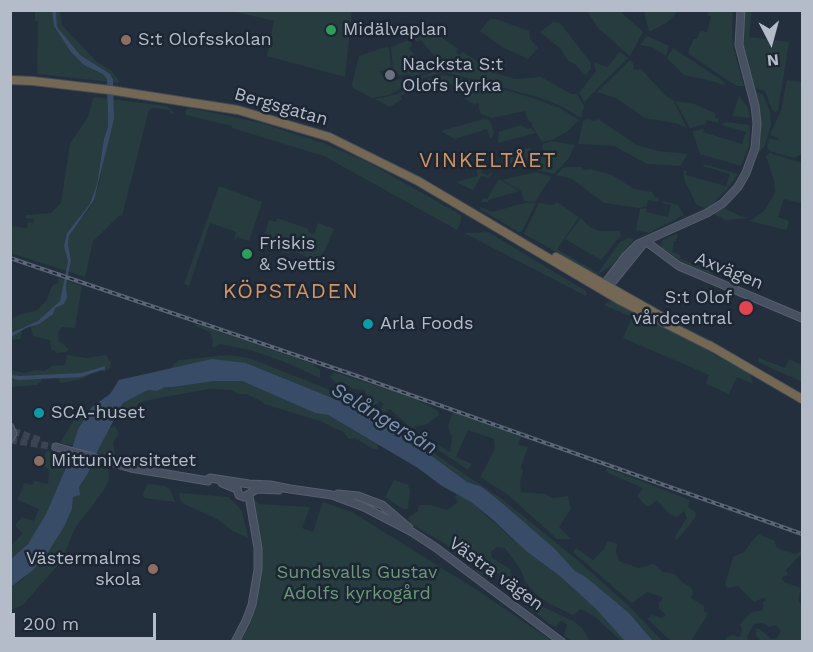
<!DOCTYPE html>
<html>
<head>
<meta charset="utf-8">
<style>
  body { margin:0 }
  #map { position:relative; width:813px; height:652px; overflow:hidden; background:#242f3e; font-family:"Work Sans",sans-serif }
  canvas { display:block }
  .frame { position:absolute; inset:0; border:12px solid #b4bcc9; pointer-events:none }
  .north { position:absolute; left:741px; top:12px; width:60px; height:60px; -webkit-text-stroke:4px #1d2633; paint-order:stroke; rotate:174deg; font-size:16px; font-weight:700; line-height:24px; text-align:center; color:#b4bcc9 }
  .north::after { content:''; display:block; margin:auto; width:21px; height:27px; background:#b4bcc9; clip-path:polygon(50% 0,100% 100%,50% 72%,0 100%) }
  .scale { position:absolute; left:12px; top:613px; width:144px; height:27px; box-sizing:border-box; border:3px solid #b4bcc9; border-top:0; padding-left:8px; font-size:18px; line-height:21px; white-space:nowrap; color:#b4bcc9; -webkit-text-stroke:4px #1d2633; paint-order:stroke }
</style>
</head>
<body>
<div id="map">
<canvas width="813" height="652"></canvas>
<div class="frame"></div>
<div class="north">N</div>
<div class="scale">200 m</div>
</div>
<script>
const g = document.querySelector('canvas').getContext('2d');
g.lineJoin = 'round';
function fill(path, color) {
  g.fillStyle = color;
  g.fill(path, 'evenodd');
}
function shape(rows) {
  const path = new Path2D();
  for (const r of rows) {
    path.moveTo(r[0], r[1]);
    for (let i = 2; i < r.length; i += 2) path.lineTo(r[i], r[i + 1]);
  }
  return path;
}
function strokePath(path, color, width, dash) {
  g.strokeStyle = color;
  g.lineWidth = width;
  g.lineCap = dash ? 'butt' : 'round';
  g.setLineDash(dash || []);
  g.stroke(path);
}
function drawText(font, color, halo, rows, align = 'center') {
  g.font = font + ' "Work Sans",sans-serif';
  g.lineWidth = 5;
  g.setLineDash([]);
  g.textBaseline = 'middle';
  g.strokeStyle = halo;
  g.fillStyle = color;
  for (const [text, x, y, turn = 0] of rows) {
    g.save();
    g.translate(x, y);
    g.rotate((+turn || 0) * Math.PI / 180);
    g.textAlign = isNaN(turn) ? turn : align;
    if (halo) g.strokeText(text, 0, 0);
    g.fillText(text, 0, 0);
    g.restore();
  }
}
fill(shape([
  [35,11,60,11,62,25,97,62,112,71,120,83,37,74,38,21,35,21],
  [232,11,352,11,345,77,267,56,274,21],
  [587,11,620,11,643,32,630,56,598,28],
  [644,11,644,10,677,11,674,16,666,23,649,32],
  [709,11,733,11,732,25,733,47,744,86,737,86,730,82,689,54,689,49,694,39,697,39,700,31,707,32,711,17,707,14],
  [745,11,752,11,749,37,789,42,778,111,775,112,772,110,765,91,755,88,757,92,763,95,770,111,771,124,765,145,752,162,760,142,760,124,758,104,742,44,743,20],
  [490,19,496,19,529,31,530,39,538,48,528,59,502,47,480,31],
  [553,22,560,23,591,63,591,69,585,75,575,64,568,61,561,49,540,32],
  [428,31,432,31,458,49,456,52,459,55,463,52,494,73,516,79,541,77,571,94,577,94,584,106,581,118,561,106,538,97,448,73,421,40,416,42,414,38],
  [647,36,669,46,666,56,652,47,640,45],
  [409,40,413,45,409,48,425,69,430,66,427,72,414,76,406,74,400,76,393,70,391,47],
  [386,47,389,48,391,69,379,71,386,80,394,81,402,79,406,84,409,80,431,73,438,64,444,72,415,80,389,95,372,98,353,88,352,84,359,56],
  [673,48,723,81,726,86,712,81,684,75,667,58],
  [620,52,628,58,584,102,579,93,596,71,594,62,607,67],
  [630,60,633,63,634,70,641,69,666,96,673,100,687,128,675,123,645,118,616,98,597,92],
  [444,75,478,82,536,99,560,108,579,120,569,130,554,139,542,142,532,126,532,122,528,120,525,111,492,118,481,114,478,107,479,104,476,103,475,105,465,99,467,94,450,84,432,82,420,86,400,96,402,99,390,107,375,99,398,94,416,82],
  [787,80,802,82,802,154,794,158,770,151,767,148,769,139,779,140,779,138,770,135,781,110],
  [739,96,748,107,750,118,732,116],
  [95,97,167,106,174,112,173,114,171,114,169,110,152,108,149,110,122,216,120,215,93,241,85,277,11,253,11,226,27,228,28,222,33,223,34,219,26,218,26,215,51,213,61,203,70,144,88,117,93,99],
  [107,102,114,119,106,147,99,184,91,206,69,236,68,245,71,260,68,262,64,246,67,233,89,205,97,184,104,139,108,127],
  [675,101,694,104,715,113,715,118,718,119,718,123,707,120,705,124,690,128],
  [190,108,261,123,326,144,369,163,461,215,461,222,457,230,324,156,232,128,232,126,186,115,186,110],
  [483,119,489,120,491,123,494,133,492,137,490,138,487,129,455,139,441,131],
  [589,119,593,121,598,119,637,145,658,151,688,154,680,166,647,164,614,146,578,144,583,121],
  [725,122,750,125,749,146,741,166,700,154,693,133,693,131,704,129,703,132,742,144,746,132,722,125],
  [521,125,527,129,531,128,535,133,498,143,499,132],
  [552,141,575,145,569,158,554,174,538,170,537,167,539,153,543,150,543,144],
  [529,148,537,153,536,167,532,158,508,164,508,168,500,168,505,166,503,158,500,158,501,155],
  [770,153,802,163,802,201,800,203,784,199,778,217,789,221,786,230,750,221,765,210,775,192,774,180,766,156],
  [704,164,738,174,726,191,709,207,704,208,696,204,685,181,683,170,687,171,686,175,726,186,730,174,703,166],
  [569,167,582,167,584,170,590,169,612,175,634,189,652,192,655,197,659,198,658,202,648,200,647,206,639,208,604,203,572,179,556,175,563,168],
  [478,169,482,169,482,173,489,175,491,172,492,174,488,178,481,176,473,190,456,182,478,176,476,170],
  [536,172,551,177,535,202,524,201,521,191,502,180],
  [499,179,519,191,488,200,488,202,481,202,483,198,487,199],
  [219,186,262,202,249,241,237,237,234,241,236,232,210,223,189,286,184,284],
  [663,201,678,205,684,215,649,233,636,230,640,209,646,208,646,212,668,217,671,205,662,203],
  [557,202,579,217,557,249,598,273,620,242,628,238,633,239,633,241,612,265,597,275,524,234,539,203,553,205],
  [524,203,536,203,522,231,519,232,480,209,480,207,492,212],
  [723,207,740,216,748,218,726,220,711,213],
  [277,218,309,229,308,232,314,234,318,223,334,229,325,250,316,261,291,250,289,254,280,251,285,238,276,234,271,248,264,245,261,252,257,251,262,245,269,220,276,222],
  [581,218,590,227,599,231,619,231,622,236,617,240,601,260,565,239],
  [488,232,586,291,586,296,464,233],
  [678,233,676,241,674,241,672,252,680,255,680,258,686,261,714,272,713,275,683,262,662,248,661,242,663,240],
  [59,278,82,286,75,328,62,327,58,332,59,341,69,349,66,352,57,353,51,349,50,340,33,336,30,325,19,329,22,333,20,339,11,340,11,319,21,314,35,311,40,307,47,300,50,290,53,285,58,283],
  [610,301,615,302,748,372,751,376,753,384,737,377,729,394,706,384,709,375,623,338,632,317,604,305],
  [196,324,313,364,320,370,320,378,285,362,250,350,220,344,215,347,212,346,213,340,210,332,196,326],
  [67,355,87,358,106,355,111,363,110,368,104,372,99,369,93,371,85,378,72,381,60,383,58,375,41,376,42,381,37,385,11,387,10,370,25,373,35,370,45,371,52,366,65,365],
  [228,355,249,358,323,387,406,430,445,461,502,499,575,558,629,606,662,641,653,641,629,613,586,577,575,571,555,549,502,503,482,487,467,482,417,445,413,446,402,434,347,404,246,363,170,368,179,360],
  [759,358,785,368,789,359,802,365,802,382,758,362],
  [334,372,414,398,438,411,439,415,427,424,411,428,390,409,384,413,380,409,384,404,379,400,379,403,373,405,364,390,353,389,347,384,339,386,330,377],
  [214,381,242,381,315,413,328,415,377,444,378,449,373,449,355,438,349,439,343,432,320,421,264,404,261,401,246,394,238,394,232,390,209,389,154,399,139,403,137,407,128,409,123,417,116,416,123,403,148,390,157,391,165,387,173,387],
  [79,411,87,414,78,429,74,444,70,445,60,443],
  [453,412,521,437,518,445,528,447,521,467,523,471,520,482,521,492,545,494,552,498,568,496,571,509,559,527,571,539,557,539,507,494,480,477,495,449,494,439,468,430,456,457,472,464,468,470,422,439,423,436,428,436,429,439,450,452,452,437,448,426],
  [115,426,119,434,113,442,115,455,110,457,96,453,109,428],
  [46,451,70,457,46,514,35,535,19,554,11,559,11,546,22,534,15,525,22,517,34,521,39,509,17,500,24,485,23,483,33,485,34,481,48,484,49,470,42,464],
  [92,462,108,467,109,479,104,490,75,528,63,558,58,565,23,605,11,610,11,587,21,581,45,557,64,527,72,509,73,497],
  [607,468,690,500,688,507,696,513,695,518,677,540,674,538,687,518,684,511,677,517,669,514,657,500,650,506,646,506,637,496,643,488,606,472],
  [394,480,408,485,410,491,408,509,403,509,385,497],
  [148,484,165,486,170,489,175,502,145,498,142,495],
  [180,493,229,497,242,511,248,538,233,531,217,519,182,503,179,497],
  [457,494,471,502,526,551,561,577,596,609,626,641,621,641,594,616,581,609,573,615,550,604,538,596,525,582,521,570,505,548,497,547,491,552,492,558,510,569,512,578,508,579,489,569,481,575,477,572,475,565,458,557,447,545,411,524,408,518,418,511,419,505,430,505,447,510,458,502,455,497],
  [252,500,255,500,259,504,310,507,302,528,313,532,323,502,352,512,477,590,552,641,240,642,250,625,256,607,262,577,262,548],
  [758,534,775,541,776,547,780,549,796,554,802,550,802,561,801,556,799,556,786,570,788,575,782,577,784,582,801,588,798,600,802,605,802,641,761,641,756,636,756,629,760,629,771,639,776,638,781,632,776,625,769,627,763,623,754,624,747,637,748,641,725,641,726,638,732,635,740,637,742,629,740,625,743,621,750,613,763,610,763,602,766,600,765,597,754,602,738,586,727,588,725,585,733,557,744,552],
  [608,541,617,544,616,552,619,561,639,568,654,564,663,572,675,574,681,581,691,588,693,592,691,598,704,606,704,611,708,614,691,641,671,641,647,619,652,615,661,618,665,616,665,614,659,609,659,603,663,599,662,597,647,592,632,603,573,552,576,548,593,560,604,549],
  [529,600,575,622,582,628,590,641,573,641,567,638,564,635,567,625,564,622,561,621,556,627,553,626,527,607]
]), '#263c3f');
fill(shape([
  [52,11,56,11,57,27,80,55,110,74,113,80,114,119,94,200,69,236,68,245,71,260,66,285,67,297,64,304,55,308,53,314,39,324,26,328,11,337,11,333,38,321,60,301,68,262,64,246,67,233,89,205,92,198,97,184,104,139,108,127,107,79,103,74,84,65,71,52,54,26],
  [212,359,246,363,347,404,402,434,413,446,417,445,467,482,482,487,502,503,555,549,575,571,586,577,629,613,653,641,625,641,596,609,561,577,526,551,492,519,471,502,442,486,418,468,328,415,315,413,242,381,214,381,173,387,165,387,157,391,148,390,123,403,98,450,88,473,79,487,80,495,73,497,72,509,64,527,45,557,33,570,11,587,11,559,28,544,46,514,67,465,78,429,92,407,110,394,119,380],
  [105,366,105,369,81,377,18,380,11,378,11,375,20,376,82,373]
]), '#394c67');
strokePath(shape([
  [13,431,42,441],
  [10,440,56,447]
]), '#3a4453', 7, [7, 3.5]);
const secondary = shape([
  [648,243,679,266,802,318],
  [603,286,625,257,638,244,707,213,723,203,738,187,746,173,755,148,757,123,755,106,739,45,741,10],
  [606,290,644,243],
  [10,427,13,434,10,439],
  [56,447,131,468,208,481],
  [207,480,210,478,249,484,270,485,290,489,332,495,364,507,412,532,435,547,562,642],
  [222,483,237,489],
  [237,489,239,495,244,497,257,489,279,490],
  [338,494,358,496,382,505,409,528],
  [235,642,246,621,252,605,258,570,258,548,249,496]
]);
const highway = shape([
  [10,80,33,81,110,90,238,110,329,137,418,181,621,301,712,347],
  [556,257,675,324],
  [709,345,802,399]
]);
strokePath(secondary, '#565f6c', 9);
strokePath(highway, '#434c59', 10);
strokePath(secondary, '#465061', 7);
strokePath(highway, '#746855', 8);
const rail = shape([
  [10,258,357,376,802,534]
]);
strokePath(rail, '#5a6575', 4);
strokePath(rail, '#1d2633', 1.5, [4.5]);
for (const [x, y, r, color] of [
  [331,30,6,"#2e9e5b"],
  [126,40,6,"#8d6e63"],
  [390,75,6,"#6b7280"],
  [247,254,6,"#2e9e5b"],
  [746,308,8,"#e0444e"],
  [368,324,6,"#0f9aa8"],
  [39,413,6,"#0f9aa8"],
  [39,461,6,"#8d6e63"],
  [153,569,6,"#8d6e63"]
]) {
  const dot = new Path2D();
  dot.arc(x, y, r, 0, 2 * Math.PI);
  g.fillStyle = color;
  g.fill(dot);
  strokePath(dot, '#1d2633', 2);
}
drawText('18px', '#b4bcc9', '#1d2633', [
  ["Midälvaplan",343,30],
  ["S:t Olofsskolan",138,40],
  ["Nacksta S:t",402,65],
  ["Olofs kyrka",402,86],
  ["Friskis",259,244],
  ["& Svettis",259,265],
  ["S:t Olof",732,298,"right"],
  ["vårdcentral",732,319,"right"],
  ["Arla Foods",380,324],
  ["SCA-huset",51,413],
  ["Mittuniversitetet",51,461],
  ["Västermalms",141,559,"right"],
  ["skola",141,580,"right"]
], 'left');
drawText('18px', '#b4bcc9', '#1d2633', [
  ["Bergsgatan",281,107,16],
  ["Axvägen",729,271,22],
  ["Västra vägen",496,574,36]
]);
drawText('18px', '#6b9a76', '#1d2633', [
  ["Sundsvalls Gustav",357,573],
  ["Adolfs kyrkogård",357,594]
]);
drawText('italic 20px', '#7c92b1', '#1d2633', [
  ["Selångersån",384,419,31]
]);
g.letterSpacing = '1.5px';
drawText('21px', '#d59563', '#1d2633', [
  ["VINKELTÅET",488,161],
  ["KÖPSTADEN",291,292]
]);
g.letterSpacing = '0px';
</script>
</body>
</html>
